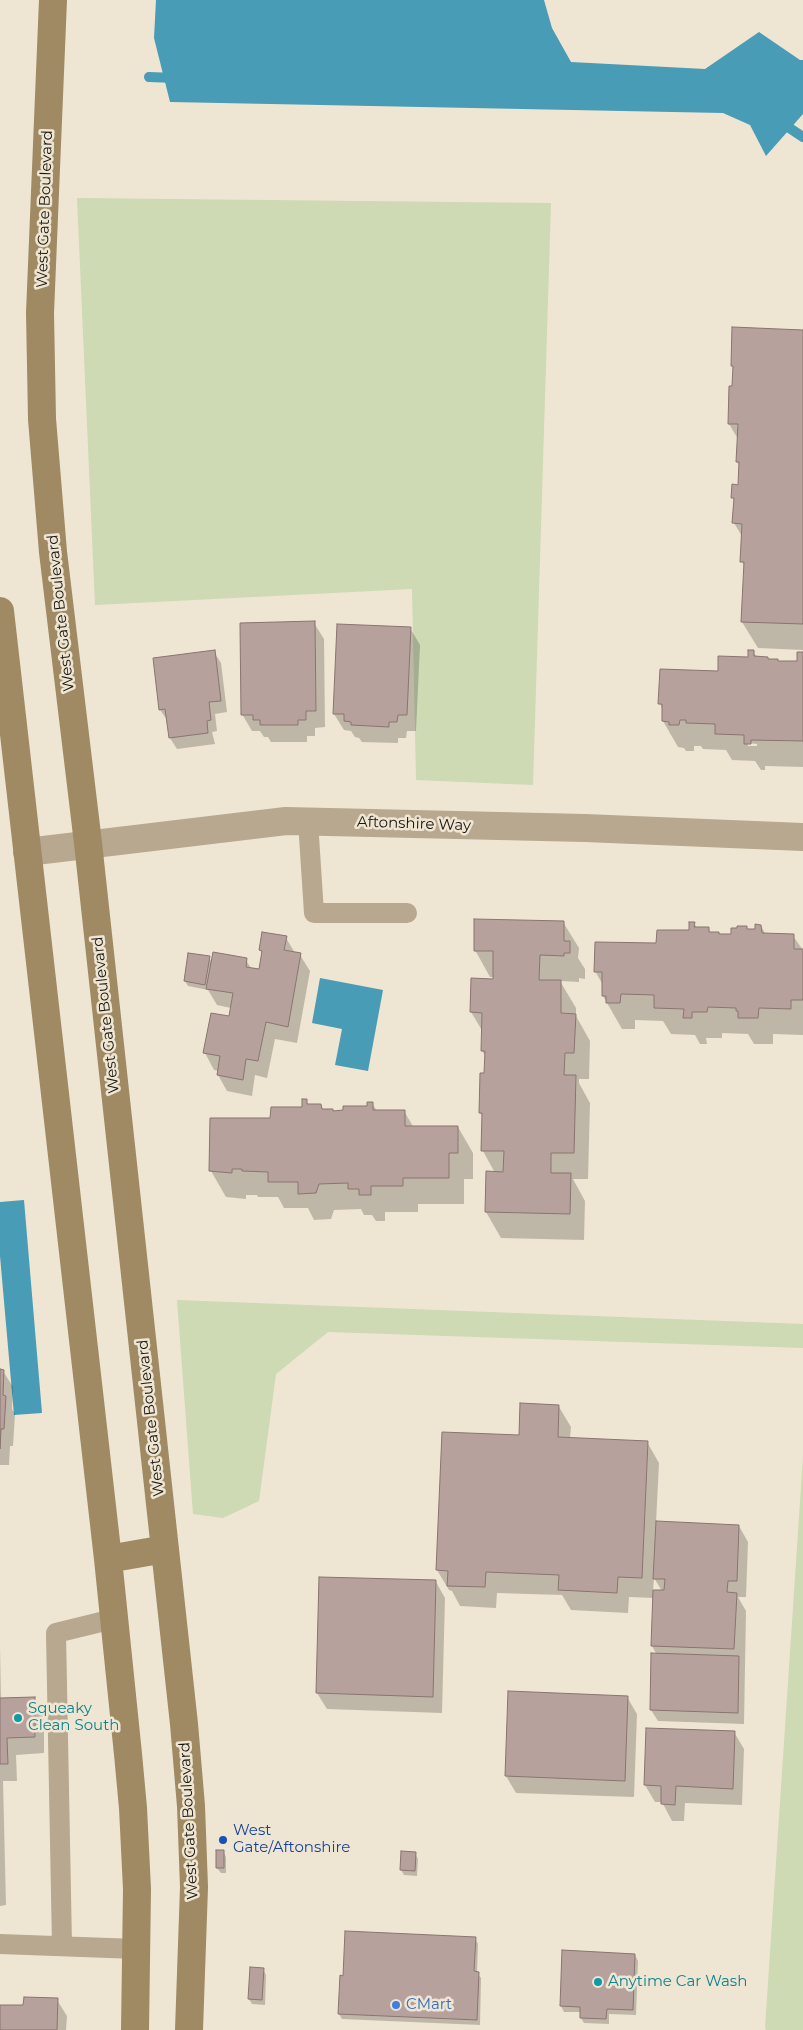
<!DOCTYPE html>
<html>
<head>
<meta charset="utf-8">
<style>
  body { margin:0 }
  canvas { display:block; background:#eee5d2 }
</style>
</head>
<body>
<canvas width="803" height="2030"></canvas>
<script>
const g = document.querySelector('canvas').getContext('2d');
g.lineJoin = 'round';
function fill(path, color) {
  g.fillStyle = color;
  g.fill(path, 'evenodd');
}
function shape(rows) {
  const path = new Path2D();
  for (const r of rows) {
    path.moveTo(r[0], r[1]);
    for (let i = 2; i < r.length; i += 2) path.lineTo(r[i], r[i + 1]);
  }
  return path;
}
function strokePath(path, color, width, dash) {
  g.strokeStyle = color;
  g.lineWidth = width;
  g.lineCap = dash ? 'butt' : 'round';
  g.setLineDash(dash || []);
  g.stroke(path);
}
function drawText(font, color, halo, rows, align = 'center') {
  g.font = font + ' Montserrat,sans-serif';
  g.lineWidth = 5;
  g.setLineDash([]);
  g.textBaseline = 'middle';
  g.strokeStyle = halo;
  g.fillStyle = color;
  for (const [text, x, y, turn = 0] of rows) {
    g.save();
    g.translate(x, y);
    g.rotate((+turn || 0) * Math.PI / 180);
    g.textAlign = isNaN(turn) ? turn : align;
    if (halo) g.strokeText(text, 0, 0);
    g.fillText(text, 0, 0);
    g.restore();
  }
}
fill(shape([
  [77,198,551,203,533,785,416,780,412,589,95,605],
  [177,1300,803,1324,803,1348,328,1332,276,1374,259,1501,223,1518,193,1514],
  [803,1457,803,2030,766,2030,765,2028]
]), '#cddab4');
fill(shape([
  [156,0,544,0,552,28,571,62,705,69,759,32,800,60,803,60,803,114,766,156,750,125,723,113,170,102,154,38],
  [320,978,383,990,368,1071,335,1065,342,1029,312,1023],
  [24,1200,42,1413,14,1415,0,1256,0,1202]
]), '#499cb5');
fill(shape([
  [803,331,803,650,758,648,742,622,745,567,742,562,743,538,734,523,735,501,733,497,740,486,740,467,737,462,738,439,729,424,734,370,732,366],
  [314,623,324,639,325,727,315,728,315,736,307,736,307,742,271,742,268,737,264,737,260,731,252,731,242,714],
  [410,628,420,645,416,731,407,731,406,738,398,738,398,743,362,742,359,738,355,737,351,731,344,730,334,714],
  [214,652,221,663,227,712,215,714,217,731,212,732,215,744,177,749,170,738,168,721,160,710],
  [753,652,757,657,767,658,769,660,778,662,798,663,803,653,803,767,765,766,765,770,761,770,755,761,732,760,726,750,703,749,701,746,694,746,694,751,686,751,684,748,678,747,663,721,663,710,660,704,719,672,749,659],
  [748,743,757,744,757,746,748,746],
  [563,922,579,948,578,958,585,969,585,979,579,978,579,982,560,981,576,1008,576,1016,590,1041,589,1079,579,1079,579,1083,590,1103,588,1179,573,1179,585,1201,584,1240,501,1238,486,1212,495,1173,483,1151,484,1119,480,1113,481,1074,485,1074,486,1057,482,1051,483,1032,471,1012,472,979,494,980,494,977,490,977,475,950],
  [694,923,697,928,709,929,711,933,718,933,720,935,732,935,746,927,749,931,756,931,761,926,766,935,793,936,803,950,803,1035,773,1034,773,1044,754,1044,748,1034,722,1033,722,1038,706,1038,707,1044,700,1044,695,1035,671,1034,663,1021,635,1020,635,1029,622,1029,603,996,603,985,595,971,690,932],
  [286,938,295,953,300,955,310,971,297,1043,275,1039,267,1078,255,1075,252,1096,227,1091,218,1075,219,1071,214,1070,205,1053,230,1018,231,1008,217,1005,208,990,188,986,185,981,209,957,212,963,246,960,252,970,260,971,263,955,260,950],
  [306,1100,309,1106,321,1106,323,1110,333,1112,369,1107,372,1103,377,1111,404,1111,414,1128,458,1127,473,1153,473,1179,464,1179,464,1204,418,1204,418,1212,385,1212,385,1221,376,1221,372,1215,364,1215,361,1209,334,1210,331,1219,314,1220,308,1208,284,1208,278,1197,258,1197,257,1195,246,1195,246,1199,226,1197,211,1171,272,1119,303,1108],
  [0,1371,3,1371,13,1387,12,1409,15,1414,13,1446,10,1446,9,1465,0,1465],
  [559,1407,571,1427,570,1438,647,1442,659,1463,656,1523,739,1526,748,1542,746,1597,738,1597,746,1611,744,1724,658,1721,651,1710,657,1655,652,1646,654,1598,629,1597,628,1613,571,1610,562,1595,497,1593,496,1608,460,1606,452,1591,449,1590,437,1570,520,1437],
  [654,1578,662,1591,653,1591],
  [436,1582,445,1598,442,1713,327,1709,317,1693],
  [0,1646,1,1699,34,1698,44,1715,44,1753,16,1755,17,1781,3,1781,6,1905,0,1906],
  [509,1693,627,1697,637,1714,634,1797,516,1793,506,1776],
  [734,1732,744,1749,742,1805,685,1803,684,1821,672,1821,662,1802,655,1802,645,1785],
  [223,1851,226,1857,226,1873,221,1873,217,1868],
  [415,1853,418,1859,417,1876,404,1875,401,1870],
  [475,1938,478,1944,477,1973,481,1978,480,2025,342,2019,339,2014],
  [563,1952,635,1955,638,1961,636,2015,609,2014,609,2024,584,2023,581,2018,581,2012,564,2012,561,2006],
  [263,1969,266,1975,265,2005,252,2004,249,1999],
  [57,2000,67,2016,66,2030,0,2030,0,2006,24,2007]
]), '#0003');
strokePath(shape([
  [149,77,175,78],
  [779,121,803,137]
]), '#499cb5', 10);
const building = shape([
  [732,327,803,330,803,624,741,622,744,562,740,562,742,524,732,523,734,498,731,498,732,484,738,485,739,462,736,462,738,424,728,424,729,386,732,386,733,366,731,366,732,327],
  [315,621,316,711,306,711,306,720,298,720,298,725,260,725,260,720,253,720,253,715,241,715,240,623,315,621],
  [337,624,411,627,407,715,398,715,397,722,389,722,389,727,351,725,351,722,344,721,344,714,333,714,337,624],
  [215,650,221,701,209,702,211,720,207,721,208,733,169,738,165,709,159,710,153,658,215,650],
  [748,650,754,650,754,656,768,657,768,659,778,659,778,661,797,661,797,652,803,652,803,741,751,740,751,744,744,744,744,735,715,734,715,724,686,723,686,720,680,720,679,725,669,725,669,722,662,721,662,704,658,704,660,669,718,671,718,656,748,657,748,650],
  [474,919,564,921,564,941,570,941,570,953,564,953,564,956,540,955,539,980,561,980,561,1013,576,1014,574,1053,565,1053,564,1075,576,1075,574,1153,551,1153,551,1173,571,1173,570,1214,485,1212,486,1171,503,1172,504,1151,481,1151,482,1113,479,1113,480,1073,484,1073,485,1051,481,1051,482,1013,470,1012,471,978,493,979,493,951,474,951,474,919],
  [689,922,695,922,694,927,709,927,709,932,719,932,719,934,731,934,731,928,737,928,737,926,747,926,747,929,755,929,755,924,761,925,762,933,794,934,794,949,803,949,803,1000,791,1000,791,1009,759,1008,758,1018,738,1018,738,1011,736,1011,736,1008,708,1007,707,1012,692,1012,692,1018,683,1018,684,1009,654,1008,654,995,621,994,620,1003,606,1003,606,996,602,996,602,972,594,972,595,942,656,943,657,930,689,930,689,922],
  [262,932,287,936,284,950,301,953,288,1027,266,1022,258,1061,246,1059,243,1080,217,1075,220,1056,203,1053,211,1013,229,1016,233,993,206,989,213,952,247,958,246,967,259,969,262,951,259,950,262,932],
  [188,953,210,956,205,985,184,981,188,953],
  [302,1099,307,1099,307,1104,321,1104,322,1109,333,1109,333,1111,343,1110,343,1106,367,1106,367,1102,373,1102,373,1110,405,1110,405,1126,458,1126,458,1153,449,1153,449,1178,403,1178,403,1186,371,1186,371,1195,359,1195,359,1189,348,1189,348,1183,319,1184,316,1193,298,1194,298,1182,268,1182,268,1172,242,1171,242,1169,232,1169,232,1173,209,1171,210,1118,270,1118,271,1107,302,1107,302,1099],
  [0,1369,4,1370,3,1395,6,1396,4,1429,1,1429,0,1449,0,1369],
  [520,1403,559,1405,558,1437,648,1441,642,1578,618,1577,617,1593,558,1590,559,1575,486,1572,485,1587,447,1586,448,1571,436,1570,442,1432,519,1435,520,1403],
  [656,1521,739,1525,737,1581,728,1581,727,1592,737,1593,734,1649,651,1646,653,1590,664,1590,665,1579,653,1579,656,1521],
  [319,1577,436,1580,433,1697,316,1693,319,1577],
  [651,1653,739,1656,738,1713,650,1710,651,1653],
  [508,1691,628,1696,625,1781,505,1776,508,1691],
  [35,1697,35,1737,7,1738,8,1764,0,1764,0,1698,35,1697],
  [646,1728,735,1731,733,1789,676,1786,675,1805,661,1804,661,1786,644,1785,646,1728],
  [216,1850,224,1850,224,1868,216,1868,216,1850],
  [401,1851,416,1852,415,1871,400,1870,401,1851],
  [345,1931,476,1937,474,1971,479,1972,477,2020,338,2014,340,1975,343,1976,345,1931],
  [562,1950,635,1954,633,2010,607,2009,606,2019,580,2018,580,2007,560,2006,562,1950],
  [250,1967,264,1968,262,2000,248,1999,250,1967],
  [24,1997,58,1998,57,2030,0,2030,0,2005,23,2005,24,1997]
]);
fill(building, '#b7a19c');
strokePath(building, '#89746f', 1);
strokePath(shape([
  [308,821,314,913,407,913],
  [0,1944,136,1949],
  [62,1946,56,1633,113,1619]
]), '#b7a88f', 20);
strokePath(shape([
  [27,852,286,821,585,828,803,837]
]), '#b7a88f', 28);
strokePath(shape([
  [53,0,40,313,42,419,53,552,88,843,184,1724,191,1806,194,1887,189,2030],
  [0,611,108,1559,128,1754,133,1808,137,1889,135,2030],
  [108,1559,165,1549]
]), '#a08a63', 28);
for (const [x, y, r, color] of [
  [18,1718,5,"#0f9aa8"],
  [223,1840,5,"#1a4fb4"],
  [598,1982,5,"#0f9aa8"],
  [396,2005,5,"#3f7fe0"]
]) {
  const dot = new Path2D();
  dot.arc(x, y, r, 0, 2 * Math.PI);
  g.fillStyle = color;
  g.fill(dot);
  strokePath(dot, '#eee5d2', 2);
}
drawText('15px', '#191610', '#eee5d2', [
  ["West Gate Boulevard",45,209,-88],
  ["West Gate Boulevard",61,613,-96],
  ["Aftonshire Way",414,824,2],
  ["West Gate Boulevard",106,1015,-96],
  ["West Gate Boulevard",151,1418,-96],
  ["West Gate Boulevard",189,1821,-93]
]);
drawText('15px', '#0d838f', '#eee5d2', [
  ["Squeaky",28,1709],
  ["Clean South",28,1726],
  ["Anytime Car Wash",608,1982]
], 'left');
drawText('15px', '#164399', '#eee5d2', [
  ["West",233,1831],
  ["Gate/Aftonshire",233,1848]
], 'left');
drawText('15px', '#366cbe', '#eee5d2', [
  ["CMart",406,2005]
], 'left');
</script>
</body>
</html>
